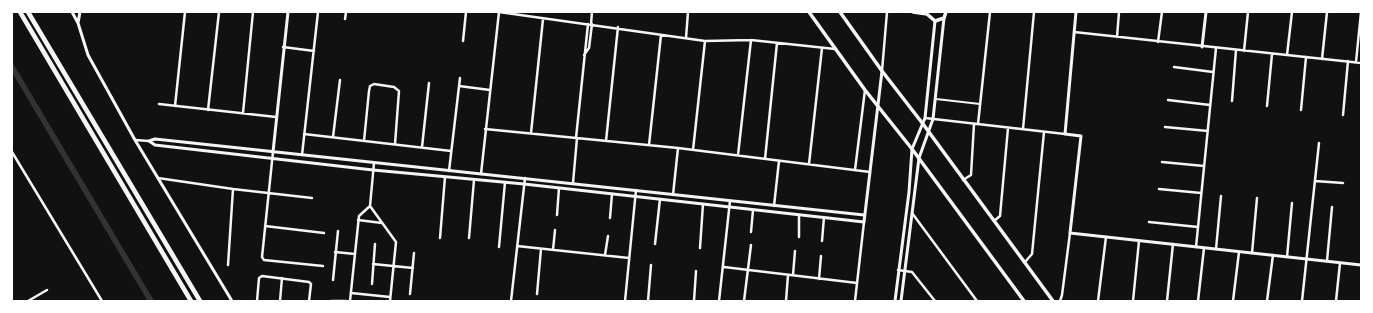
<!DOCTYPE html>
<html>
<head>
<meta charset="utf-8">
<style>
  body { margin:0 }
  #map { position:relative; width:1373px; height:313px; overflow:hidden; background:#111; font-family:"Sofia Sans Condensed",sans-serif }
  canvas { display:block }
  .frame { position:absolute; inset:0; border:13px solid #fff; pointer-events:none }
</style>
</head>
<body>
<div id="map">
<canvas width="1373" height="313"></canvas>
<div class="frame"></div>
</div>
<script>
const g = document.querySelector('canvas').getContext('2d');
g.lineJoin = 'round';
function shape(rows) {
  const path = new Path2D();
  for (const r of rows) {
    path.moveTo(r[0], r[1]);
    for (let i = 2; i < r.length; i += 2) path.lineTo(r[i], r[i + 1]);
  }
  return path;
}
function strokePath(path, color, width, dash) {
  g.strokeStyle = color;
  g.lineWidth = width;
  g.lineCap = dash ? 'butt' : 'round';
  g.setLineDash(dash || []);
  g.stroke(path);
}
strokePath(shape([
  [12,67,151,301]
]), '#333', 5.5);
strokePath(shape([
  [936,99,980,104]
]), '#f5f5f5', 2);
strokePath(shape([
  [345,19,346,12],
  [591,24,592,12],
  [1074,32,1361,63],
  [1117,37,1119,12],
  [686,38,688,12],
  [463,41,466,12],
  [1158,42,1162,12],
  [283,47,314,51],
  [1244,51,1248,12],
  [584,55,589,48,592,24],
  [1287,55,1292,12],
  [1322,59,1327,12],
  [1356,62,1361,12],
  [1174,67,1213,72],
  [882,71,887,12],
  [459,86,490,90],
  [1168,100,1210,105],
  [1232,101,1236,50],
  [159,104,276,117],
  [175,106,185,12],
  [1267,106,1272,54],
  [208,110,219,12],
  [1301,110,1306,57],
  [243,113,253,12],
  [1343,115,1348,61],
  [925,118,1065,134],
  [978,124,990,12],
  [1165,127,1208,131],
  [485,129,678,148,870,172],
  [1023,129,1034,12],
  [531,133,543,19],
  [304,134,451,151],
  [333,137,340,80],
  [576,138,588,24],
  [135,140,149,141],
  [364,141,369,91,370,86,374,84,394,87,399,91,395,144],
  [606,141,618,27],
  [649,145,661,35],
  [422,147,429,83],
  [693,150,705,41],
  [12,152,102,301],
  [273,152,262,257,264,260,323,266],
  [302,155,318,12],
  [738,155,751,40],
  [765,159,777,43],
  [1162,162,1204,166],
  [374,163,370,206,396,242,390,301],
  [809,164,822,48],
  [855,170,865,90],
  [449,171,460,78],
  [481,174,499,12,705,41,751,40,835,49],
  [158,178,233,189,312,198],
  [963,180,971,175,974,124],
  [1315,181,1343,183],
  [573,183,577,138],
  [1159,189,1201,193],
  [673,195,678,148],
  [774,206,779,161],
  [912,213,977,301],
  [557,215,559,188],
  [610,218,612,194],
  [358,220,382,223],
  [994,221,1000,216,1008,128],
  [1149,222,1198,227],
  [265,226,324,233],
  [751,232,753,210],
  [799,237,799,215],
  [440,238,445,177],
  [469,238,474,180],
  [822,241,824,217],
  [655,244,660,199],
  [517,246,629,258],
  [499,247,505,182],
  [1196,247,1216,48],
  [700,248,703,204],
  [1216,249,1221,196],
  [553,250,555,230],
  [335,252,355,254],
  [1252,253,1257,198],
  [605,255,608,236],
  [1287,257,1292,203],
  [1327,261,1332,207],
  [1025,262,1032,254,1044,132],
  [373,264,413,268],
  [228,265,233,189],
  [724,267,857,283],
  [898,270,912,272,935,301],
  [793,275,795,251],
  [819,279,821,256],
  [333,280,338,231],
  [372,284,375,244],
  [351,293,390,297],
  [410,294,414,253],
  [537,294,541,249],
  [28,301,47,290],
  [257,301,259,278,262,276,309,282,311,284,309,301],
  [280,301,282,278],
  [331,301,346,301],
  [350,301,359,216,370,206],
  [511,301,525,178],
  [625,301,636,190],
  [648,301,651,265],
  [694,301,696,271],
  [719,301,730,201],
  [744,301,751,245],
  [786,301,788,275],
  [855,301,864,222],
  [1060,301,1062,295,1070,233],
  [1098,301,1106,237],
  [1133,301,1139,241],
  [1167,301,1173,244],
  [1198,301,1204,248],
  [1233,301,1239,252],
  [1267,301,1273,255],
  [1302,301,1319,143],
  [1336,301,1340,263]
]), '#f5f5f5', 2.5);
strokePath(shape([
  [72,12,78,23,88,55,135,140,232,301],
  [1076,12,1065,134,1081,136,1070,233,1361,265],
  [78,23,80,12],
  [1202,47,1206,12],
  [149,141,155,145,373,170,524,184,864,222,882,71],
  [149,141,155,139,864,215],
  [273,152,288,12],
  [895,301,909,192,912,149,925,118,935,21],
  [901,301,919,158,933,119,944,18]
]), '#f5f5f5', 3);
strokePath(shape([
  [809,12,865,90,912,149,1024,301],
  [840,12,882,71,923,124,1053,301],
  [913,12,927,14,935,21,944,18,946,12]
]), '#f5f5f5', 3.5);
strokePath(shape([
  [20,12,191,301],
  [28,12,200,301]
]), '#f5f5f5', 4.5);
</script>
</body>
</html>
